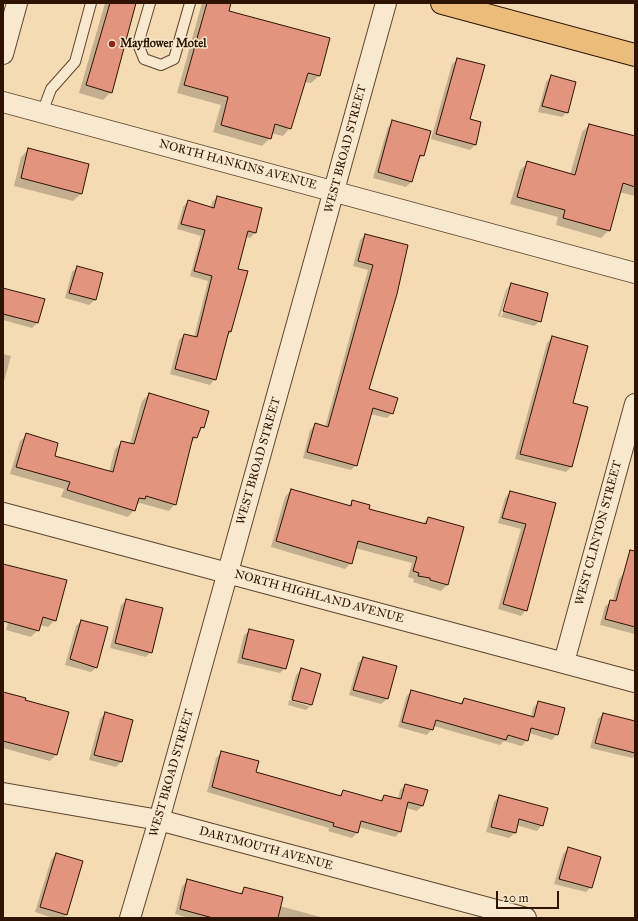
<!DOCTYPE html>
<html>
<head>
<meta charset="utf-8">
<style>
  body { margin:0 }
  #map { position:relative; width:638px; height:921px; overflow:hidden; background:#f4dbb3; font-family:"IM FELL Great Primer",serif }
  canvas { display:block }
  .frame { position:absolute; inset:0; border:4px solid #2e1303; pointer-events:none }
  .scale { position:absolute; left:496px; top:891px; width:63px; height:18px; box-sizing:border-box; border:2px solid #2e1303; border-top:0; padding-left:5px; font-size:12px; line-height:14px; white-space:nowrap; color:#2e1303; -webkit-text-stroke:3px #f8e8ce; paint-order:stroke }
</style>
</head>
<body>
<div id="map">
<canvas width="638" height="921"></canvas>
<div class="frame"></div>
<div class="scale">20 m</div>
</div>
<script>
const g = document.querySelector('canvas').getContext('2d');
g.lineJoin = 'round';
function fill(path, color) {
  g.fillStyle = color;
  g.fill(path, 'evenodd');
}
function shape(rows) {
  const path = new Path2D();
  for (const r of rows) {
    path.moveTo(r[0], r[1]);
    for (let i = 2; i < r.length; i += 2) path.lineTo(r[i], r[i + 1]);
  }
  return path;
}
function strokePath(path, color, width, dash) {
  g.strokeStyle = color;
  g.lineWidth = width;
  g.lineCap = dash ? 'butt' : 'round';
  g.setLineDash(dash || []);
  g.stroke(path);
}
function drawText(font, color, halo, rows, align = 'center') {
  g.font = font + ' "IM FELL Great Primer",serif';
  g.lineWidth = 3;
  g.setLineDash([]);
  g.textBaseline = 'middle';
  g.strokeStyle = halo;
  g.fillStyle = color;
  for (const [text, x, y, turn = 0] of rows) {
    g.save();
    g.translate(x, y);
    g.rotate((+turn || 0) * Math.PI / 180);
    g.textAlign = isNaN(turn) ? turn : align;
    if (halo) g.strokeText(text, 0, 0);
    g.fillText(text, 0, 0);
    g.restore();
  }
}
fill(shape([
  [105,3,135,3,111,92,103,100,79,93],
  [202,3,230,3,227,12,319,76,311,83,305,82,290,128,283,136,271,133,270,138,262,146,213,132,221,105,177,93],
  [458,59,475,145,470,150,431,139,452,64],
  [551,76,567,112,562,117,538,112,546,82],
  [393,121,423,155,418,161,411,182,406,187,373,178,388,127],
  [589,125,635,154,635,196,619,192,609,230,601,238,556,225,558,217,510,204,520,170,528,163,570,175,582,132],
  [29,149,81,194,73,201,14,186,21,157],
  [217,197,255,233,250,238,246,237,237,269,231,332,227,336,215,379,210,385,170,374,179,340,184,335,194,337,208,281,190,276,201,236,177,229,183,207,188,201,211,208,212,202],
  [365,235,407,245,368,390,392,413,387,418,370,414,356,465,351,470,303,458,310,430,316,424,325,427,368,270,353,266,360,240],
  [77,267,102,273,95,300,89,305,65,298,72,272],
  [511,284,540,321,534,326,498,316,506,290],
  [508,289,510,289,502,316,500,316],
  [3,289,37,323,32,328,3,320],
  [552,337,572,404,571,467,566,472,515,459,547,343],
  [3,354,11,356,3,385],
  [149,394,203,427,191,444,175,504,169,511,140,503,136,505,134,510,128,517,61,497,64,489,10,474,20,441,26,435,54,456,109,472,115,449,122,442,130,444,142,401],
  [291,490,348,506,353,502,368,510,422,524,428,519,447,585,441,591,413,582,414,579,408,577,412,563,355,548,351,563,345,569,271,547,285,497],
  [510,492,555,504,526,610,521,616,498,609,521,529,498,523,505,498],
  [3,565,55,620,48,627,40,625,38,630,31,637,6,630,10,615,3,613],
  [624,573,635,576,635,634,600,625,605,606,612,602,619,579],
  [127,600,151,652,146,657,110,648,121,605],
  [81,621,97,667,91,672,65,665,76,626],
  [250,630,285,668,280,673,237,663,244,635],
  [363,658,396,667,387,699,381,704,349,695,358,663],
  [301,670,311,705,306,710,288,705,289,700,309,706,309,703,290,698,296,675],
  [411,691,459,704,464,699,531,718,533,708,539,702,557,734,552,740,529,733,527,740,522,746,504,741,500,745,434,726,427,735,398,727,406,697],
  [3,693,24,701,56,755,50,761,3,748],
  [105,713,132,721,121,762,116,767,89,760,100,719],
  [603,714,635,722,635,756,632,758,590,748,598,719],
  [222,752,255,773,338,796,343,792,379,801,384,796,398,799,400,790,405,785,422,806,417,811,406,808,400,832,395,837,359,827,357,833,352,838,328,831,329,828,207,792,216,758],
  [499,796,542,825,537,831,516,825,515,833,509,838,486,832,494,802],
  [568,849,591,887,586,892,554,884,563,854],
  [56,854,82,862,66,915,63,918,53,918,35,912,51,860],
  [188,880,239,894,245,888,280,906,324,918,189,918,175,914,182,886]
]), '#0003');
const building = shape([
  [110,3,136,3,112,93,86,85,110,3],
  [207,3,231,3,229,11,330,38,320,76,308,73,291,129,275,124,271,139,221,125,228,97,184,85,207,3],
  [457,58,485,65,470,119,481,122,476,145,436,134,457,58],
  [551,75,576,82,568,113,542,106,551,75],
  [392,120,431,131,424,156,420,155,412,182,378,172,392,120],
  [589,124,635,136,635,187,623,183,610,231,563,218,565,210,517,197,527,161,575,175,589,124],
  [28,148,89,164,82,194,21,178,28,148],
  [217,196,262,208,256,233,248,231,238,269,248,271,231,332,229,331,216,380,175,369,184,334,197,337,212,276,194,271,205,230,181,224,188,200,214,208,217,196],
  [365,234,408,245,397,294,369,389,398,398,393,414,373,408,357,466,307,452,315,423,328,427,373,265,358,261,365,234],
  [77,266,103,273,96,300,69,293,77,266],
  [511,283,548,293,541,322,503,311,511,283],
  [3,288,45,299,38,323,3,314,3,288],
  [552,336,588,346,573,403,588,407,572,467,520,454,552,336],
  [149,393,209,411,204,428,201,427,197,438,193,437,176,505,146,496,145,499,139,498,135,511,67,490,70,482,16,467,26,433,58,443,55,456,113,472,121,441,134,444,149,393],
  [291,489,351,506,352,500,370,505,369,509,426,524,428,517,464,527,448,585,430,580,430,578,418,576,419,573,413,571,417,557,358,541,352,564,276,541,291,489],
  [510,491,556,503,527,611,503,604,526,524,502,518,510,491],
  [630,550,635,551,635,627,605,619,610,600,616,601,630,550],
  [3,564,67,580,56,621,43,617,39,631,3,621,3,564],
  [126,599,163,608,152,653,115,643,126,599],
  [81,620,108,627,97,668,70,659,81,620],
  [249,629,294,640,286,669,242,658,249,629],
  [363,657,397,666,388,699,353,690,363,657],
  [301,668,321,674,312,705,292,700,301,668],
  [411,690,462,704,464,698,534,717,538,701,565,708,558,735,531,728,528,741,508,735,506,740,436,720,433,730,402,722,411,690],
  [3,692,26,698,25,700,69,712,57,755,3,741,3,692],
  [105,712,133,720,122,762,94,755,105,712],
  [603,713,635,721,635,753,595,743,603,713],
  [221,751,259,761,256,772,341,796,343,790,382,801,384,795,401,799,405,784,428,790,423,806,408,802,401,832,361,821,358,833,333,826,334,823,212,787,221,751],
  [499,795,548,808,543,826,519,819,516,833,491,827,499,795],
  [568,847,601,857,592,888,559,879,568,847],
  [56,853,83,861,67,915,40,907,56,853],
  [187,879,242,894,244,887,283,897,278,918,213,918,180,909,187,879]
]);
fill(building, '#e2947f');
strokePath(building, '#2e1303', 1);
const lane = shape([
  [150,3,138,44,144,59,161,65,174,59,190,3],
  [42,113,51,89,75,62,91,3]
]);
const street = shape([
  [3,54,17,3],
  [3,102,635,273],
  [3,513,635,682],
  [564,662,635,404],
  [3,793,159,820,526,918],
  [130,918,159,820,386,3]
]);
const primary = shape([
  [442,3,635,55]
]);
strokePath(lane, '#60452f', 12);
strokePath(street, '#60452f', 22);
strokePath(primary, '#2e1303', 24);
strokePath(lane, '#f8e8ce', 10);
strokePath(street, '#f8e8ce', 20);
strokePath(primary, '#eabe7a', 22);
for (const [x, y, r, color] of [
  [112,44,4,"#8f2418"]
]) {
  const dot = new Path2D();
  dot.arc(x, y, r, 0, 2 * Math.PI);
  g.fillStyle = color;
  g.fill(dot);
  strokePath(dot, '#f8e8ce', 1.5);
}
drawText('bold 12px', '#2e1303', '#f8e8ce', [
  ["Mayflower Motel",120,44]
], 'left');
drawText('12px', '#2e1303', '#f8e8ce', [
  ["WEST BROAD STREET",346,149,-75],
  ["NORTH HANKINS AVENUE",238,165,15],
  ["WEST BROAD STREET",259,461,-74],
  ["WEST CLINTON STREET",599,533,-75],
  ["NORTH HIGHLAND AVENUE",319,597,15],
  ["WEST BROAD STREET",172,773,-74],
  ["DARTMOUTH AVENUE",266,849,15]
]);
</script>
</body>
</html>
